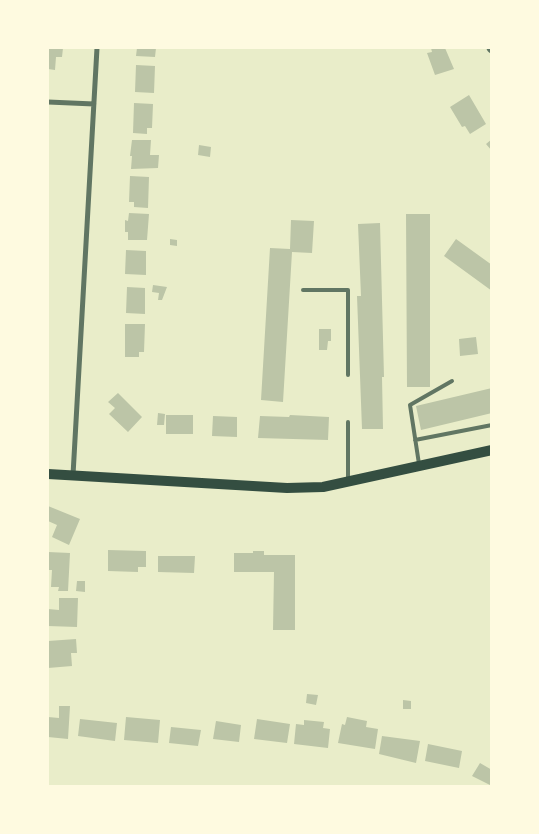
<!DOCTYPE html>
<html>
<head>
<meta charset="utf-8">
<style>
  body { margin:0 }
  #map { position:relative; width:539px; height:834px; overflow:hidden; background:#e9edc9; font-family:"Alegreya Sans",sans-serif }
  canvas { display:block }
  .frame { position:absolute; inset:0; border:49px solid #fefae0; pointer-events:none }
</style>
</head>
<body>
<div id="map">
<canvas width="539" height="834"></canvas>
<div class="frame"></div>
</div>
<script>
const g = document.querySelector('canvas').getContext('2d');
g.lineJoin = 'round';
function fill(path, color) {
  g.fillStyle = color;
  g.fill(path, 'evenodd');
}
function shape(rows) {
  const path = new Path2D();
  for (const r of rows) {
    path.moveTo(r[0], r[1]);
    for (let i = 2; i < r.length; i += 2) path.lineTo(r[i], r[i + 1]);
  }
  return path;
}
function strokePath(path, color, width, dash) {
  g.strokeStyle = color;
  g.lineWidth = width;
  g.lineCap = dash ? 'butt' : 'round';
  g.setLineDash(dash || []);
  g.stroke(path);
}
fill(shape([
  [48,48,63,48,62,57,56,57,55,70,48,69],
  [137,48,156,48,155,57,136,56],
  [431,48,445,48,454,69,435,75,427,53,432,52],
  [136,65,155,66,154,93,135,92],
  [469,95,486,124,470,134,465,126,462,127,450,107],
  [134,103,153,104,152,128,147,128,147,134,133,133],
  [492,139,492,151,486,144],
  [132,140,151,140,150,155,159,155,158,168,131,169,132,156,130,156],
  [199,145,211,147,210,157,198,155],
  [130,176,149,177,148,208,134,207,134,202,129,202],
  [129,213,149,214,147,240,128,240,128,232,125,232,125,220,128,221],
  [406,214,430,214,430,387,407,387],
  [291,220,314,221,312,253,292,252,283,402,261,400,270,248,290,249],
  [380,223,384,377,382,377,383,429,362,429,357,296,361,296,358,224],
  [170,239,177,240,177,246,170,245],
  [456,239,492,265,492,291,444,256],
  [126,250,146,251,146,275,125,274],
  [153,285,167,287,162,300,158,300,159,293,152,292],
  [127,287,145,288,145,314,126,313],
  [125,324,145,324,144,352,139,352,139,357,125,357],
  [319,329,331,329,331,341,328,341,327,350,319,350],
  [476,337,478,354,460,356,459,339],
  [492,388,492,413,421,430,416,406],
  [118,393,142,417,128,432,109,414,115,408,108,402],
  [158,413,165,414,164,425,157,425],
  [166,415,193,415,193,434,166,434],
  [290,415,329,417,328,440,258,438,260,416,289,417],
  [213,416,237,417,237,437,212,436],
  [48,506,80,519,69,545,52,537,57,525,48,521],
  [108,550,146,551,146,567,138,567,138,572,108,571],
  [253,551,264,551,264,555,295,555,295,630,273,630,274,572,234,572,234,553,253,553],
  [48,552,70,553,68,591,58,591,59,587,51,587,52,570,48,570],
  [158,556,195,556,194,573,158,572],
  [77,581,85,581,85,592,76,591],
  [59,598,78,598,77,627,48,626,48,609,59,610],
  [76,639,77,653,71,653,72,666,48,668,48,641],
  [307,694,318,695,316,705,306,703],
  [403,700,411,701,411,709,403,709],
  [59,706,70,706,68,739,48,737,48,717,59,718],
  [126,717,160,720,158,743,124,740],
  [347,717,367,721,366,727,378,729,375,749,338,743,342,724,345,725],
  [80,719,117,723,115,741,78,736],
  [257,719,290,724,287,743,254,739],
  [304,720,324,722,323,728,330,729,328,748,294,744,296,724,304,725],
  [216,721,241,725,239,742,213,739],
  [171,727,201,730,198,746,169,743],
  [382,736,420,741,416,763,379,754],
  [428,744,462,751,459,768,425,761],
  [480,763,492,770,492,786,472,776]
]), '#bcc5a7');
strokePath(shape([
  [303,290,348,290,348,375],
  [348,422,348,480],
  [415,440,492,425],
  [419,464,410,405,452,381]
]), '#617663', 4);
strokePath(shape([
  [48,102,94,104],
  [73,475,97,48]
]), '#617663', 5);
strokePath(shape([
  [491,48,492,49]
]), '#617663', 9);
strokePath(shape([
  [48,474,287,488,323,487,492,450]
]), '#344e41', 10);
</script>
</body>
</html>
